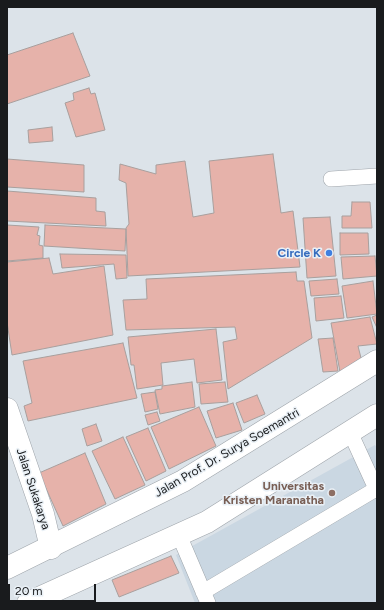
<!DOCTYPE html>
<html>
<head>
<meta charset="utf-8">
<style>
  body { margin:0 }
  #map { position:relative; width:384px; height:610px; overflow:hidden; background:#dce3e9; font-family:Figtree,sans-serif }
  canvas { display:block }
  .frame { position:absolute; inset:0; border:8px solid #191b1d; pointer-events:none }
  .scale { position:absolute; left:8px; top:584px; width:88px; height:18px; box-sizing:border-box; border:2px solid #191b1d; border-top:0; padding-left:5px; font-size:12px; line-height:14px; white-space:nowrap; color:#191b1d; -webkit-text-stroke:3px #e9f0f6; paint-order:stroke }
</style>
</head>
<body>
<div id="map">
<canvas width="384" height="610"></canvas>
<div class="frame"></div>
<div class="scale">20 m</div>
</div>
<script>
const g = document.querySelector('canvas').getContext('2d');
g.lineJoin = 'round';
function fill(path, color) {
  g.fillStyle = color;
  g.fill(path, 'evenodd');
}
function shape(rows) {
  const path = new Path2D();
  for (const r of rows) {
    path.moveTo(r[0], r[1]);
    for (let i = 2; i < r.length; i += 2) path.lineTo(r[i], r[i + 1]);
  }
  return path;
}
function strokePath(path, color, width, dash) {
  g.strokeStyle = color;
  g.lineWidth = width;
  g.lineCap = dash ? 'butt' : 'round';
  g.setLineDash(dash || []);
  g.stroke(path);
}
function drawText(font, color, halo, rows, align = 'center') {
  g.font = font + ' Figtree,sans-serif';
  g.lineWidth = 3;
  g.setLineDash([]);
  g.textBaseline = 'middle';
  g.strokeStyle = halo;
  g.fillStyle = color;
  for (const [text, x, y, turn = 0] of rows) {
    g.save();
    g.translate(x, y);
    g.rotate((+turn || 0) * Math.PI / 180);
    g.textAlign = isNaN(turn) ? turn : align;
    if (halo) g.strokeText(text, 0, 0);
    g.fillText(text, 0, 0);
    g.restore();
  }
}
fill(shape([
  [375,445,377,448,377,603,195,603,176,555]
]), '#cad7e2');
const building = shape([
  [73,33,90,76,7,104,7,55,73,33],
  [89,88,91,94,95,93,105,130,76,137,65,103,74,100,73,93,89,88],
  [52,127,53,141,29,143,28,130,52,127],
  [273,154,281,213,293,211,300,267,128,276,126,228,129,224,126,183,119,180,120,164,156,174,156,165,185,161,193,217,214,213,209,161,273,154],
  [7,159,84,165,84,192,7,187,7,159],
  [7,191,96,198,96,211,105,212,106,226,7,221,7,191],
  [352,202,370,202,372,228,342,228,342,216,351,216,352,202],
  [330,217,336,276,307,278,303,218,330,217],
  [7,225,39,227,37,235,40,236,39,245,43,246,43,258,7,261,7,225],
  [45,225,126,229,125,251,44,246,45,225],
  [340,233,368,233,369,254,340,255,340,233],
  [60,254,126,255,127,278,116,279,114,264,62,268,60,254],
  [375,256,377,276,343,279,341,257,375,256],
  [49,258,53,274,104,266,113,335,12,355,7,322,7,262,49,258],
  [296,272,297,281,304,281,312,338,228,389,223,342,237,339,235,327,126,330,123,300,147,299,146,279,296,272],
  [337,279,339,294,311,296,309,281,337,279],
  [373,281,377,314,347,318,342,286,373,281],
  [341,296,344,318,316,321,314,298,341,296],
  [377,315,377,328,372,317,377,315],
  [370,317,377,344,358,346,361,358,340,372,331,323,370,317],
  [216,329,222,380,197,383,194,359,161,363,163,385,137,389,134,365,131,365,128,337,216,329],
  [333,338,338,371,323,372,318,339,333,338],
  [123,343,137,398,28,421,24,406,32,403,23,361,123,343],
  [192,382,195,407,160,414,155,390,162,389,162,386,192,382],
  [225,382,228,402,201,404,199,384,225,382],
  [155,392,158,409,145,412,141,394,155,392],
  [257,395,265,414,244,423,236,403,257,395],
  [233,403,242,430,216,438,207,411,233,403],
  [199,407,216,446,169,469,151,427,199,407],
  [157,412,160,421,148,425,145,415,157,412],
  [96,424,102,441,87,446,82,429,96,424],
  [148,428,166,471,146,481,126,437,148,428],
  [123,437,145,485,115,499,92,451,123,437],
  [85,453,106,504,63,526,39,473,85,453],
  [171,556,179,573,119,597,112,580,171,556]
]);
fill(building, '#e6b2aa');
strokePath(building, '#a89f9d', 1);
const lane = shape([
  [331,179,377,176],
  [350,432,377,491],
  [179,535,208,603],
  [203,592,376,489]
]);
const street = shape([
  [7,409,43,514,51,548]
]);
const primary = shape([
  [7,568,183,481,377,361],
  [28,603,207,522,377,415]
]);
strokePath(lane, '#9ea4aa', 16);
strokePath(street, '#9ea4aa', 23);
strokePath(primary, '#9ea4aa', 23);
strokePath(lane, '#fff', 15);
strokePath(street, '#fff', 22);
strokePath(primary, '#fff', 22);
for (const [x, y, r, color] of [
  [329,253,4,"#3f7fe0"],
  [332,493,4,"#8d6e63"]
]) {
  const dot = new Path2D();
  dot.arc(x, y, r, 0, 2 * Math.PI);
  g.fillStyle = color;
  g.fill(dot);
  strokePath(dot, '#e9f0f6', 1.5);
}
drawText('bold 12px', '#366cbe', '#e9f0f6', [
  ["Circle K",321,253]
], 'right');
drawText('12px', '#191b1d', '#e9f0f6', [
  ["Jalan Prof. Dr. Surya Soemantri",227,453,-30],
  ["Jalan Sukakarya",33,489,72]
]);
drawText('bold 12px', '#785e54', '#e9f0f6', [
  ["Universitas",324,486],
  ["Kristen Maranatha",324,500]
], 'right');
</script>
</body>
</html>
